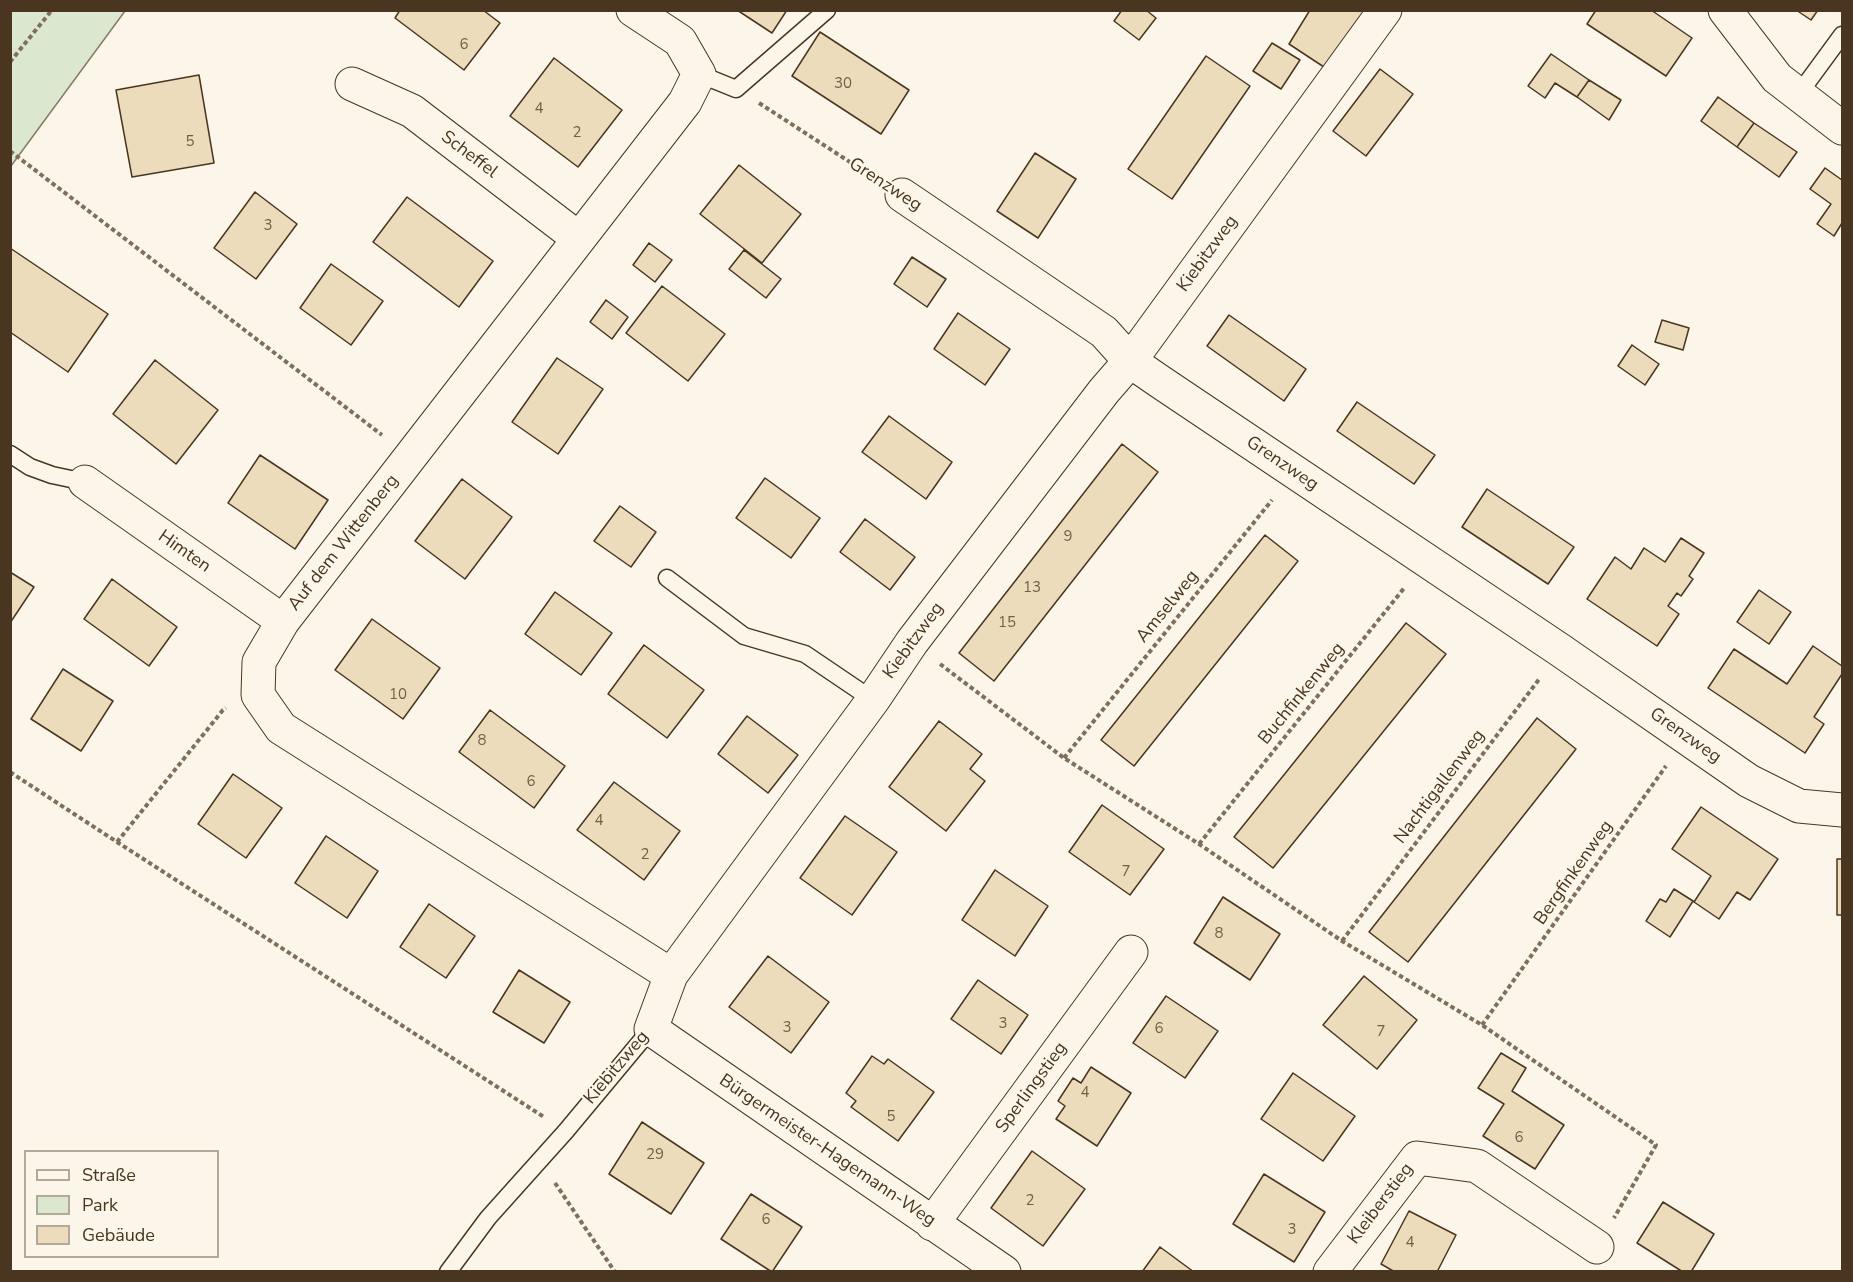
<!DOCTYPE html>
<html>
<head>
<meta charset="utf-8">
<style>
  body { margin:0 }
  #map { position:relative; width:1853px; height:1282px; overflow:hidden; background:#fbf6e9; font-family:"Nunito Sans",sans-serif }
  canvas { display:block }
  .frame { position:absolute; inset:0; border:12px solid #4a3520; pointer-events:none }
  .legend { position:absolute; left:24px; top:1150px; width:195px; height:108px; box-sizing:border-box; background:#fbf6e9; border:2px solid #b4a999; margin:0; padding:8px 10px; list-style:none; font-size:18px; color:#4a3520 }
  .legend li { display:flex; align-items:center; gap:12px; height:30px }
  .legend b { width:30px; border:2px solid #b4a999 }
</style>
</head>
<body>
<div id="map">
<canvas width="1853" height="1282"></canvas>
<div class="frame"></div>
<ul class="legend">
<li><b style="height:8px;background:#fbf6e9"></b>Straße</li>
<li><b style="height:16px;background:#dce7d0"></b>Park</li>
<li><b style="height:16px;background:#ecdcbc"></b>Gebäude</li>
</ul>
</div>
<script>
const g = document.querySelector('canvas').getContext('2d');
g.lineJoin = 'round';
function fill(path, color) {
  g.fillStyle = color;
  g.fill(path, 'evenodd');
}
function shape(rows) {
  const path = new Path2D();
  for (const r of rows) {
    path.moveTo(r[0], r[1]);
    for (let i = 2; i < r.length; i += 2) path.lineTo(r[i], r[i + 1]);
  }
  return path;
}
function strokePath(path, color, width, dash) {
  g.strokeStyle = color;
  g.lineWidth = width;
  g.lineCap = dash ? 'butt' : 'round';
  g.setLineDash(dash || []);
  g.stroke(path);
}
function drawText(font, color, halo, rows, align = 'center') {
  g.font = font + ' "Nunito Sans",sans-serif';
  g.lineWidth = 4.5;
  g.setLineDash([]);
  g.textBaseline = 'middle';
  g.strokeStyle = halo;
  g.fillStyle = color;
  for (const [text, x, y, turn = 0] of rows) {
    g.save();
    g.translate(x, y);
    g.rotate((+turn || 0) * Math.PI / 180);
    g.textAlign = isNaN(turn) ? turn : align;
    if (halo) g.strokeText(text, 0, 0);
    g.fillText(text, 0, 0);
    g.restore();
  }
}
const green = shape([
  [11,10,125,11,11,166,10,11,11,10]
]);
fill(green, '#dce7d0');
strokePath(green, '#887966', 1.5);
const building = shape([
  [400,10,483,10,500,23,464,70,395,18,400,10],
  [737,10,787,10,772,33,737,10],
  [1122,10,1146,10,1156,18,1139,40,1114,21,1122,10],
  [1310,10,1365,10,1327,69,1289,44,1310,10],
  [1596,10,1651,10,1692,38,1666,76,1587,24,1596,10],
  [1796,10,1818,10,1811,20,1796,10],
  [820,32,909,90,881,134,792,76,820,32],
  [1272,43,1300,60,1281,89,1253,71,1272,43],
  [1551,54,1589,80,1577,97,1555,83,1545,98,1528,86,1551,54],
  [1206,56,1250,86,1172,199,1128,169,1206,56],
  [554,58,622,110,578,167,510,116,554,58],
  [1380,69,1413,94,1366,156,1333,131,1380,69],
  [199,75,214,163,132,177,116,90,199,75],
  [1589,80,1621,100,1609,120,1577,97,1589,80],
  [1718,97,1754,123,1737,147,1701,121,1718,97],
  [1754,123,1797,152,1779,177,1737,147,1754,123],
  [1035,153,1076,179,1038,238,997,211,1035,153],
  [739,165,801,214,762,263,700,214,739,165],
  [1825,168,1842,180,1842,223,1834,236,1817,224,1831,204,1810,189,1825,168],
  [255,192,297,224,256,279,214,248,255,192],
  [407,197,493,261,459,307,373,242,407,197],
  [649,243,672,260,655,282,633,265,649,243],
  [10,248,108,314,68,372,10,332,10,248],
  [744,250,781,279,766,298,729,269,744,250],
  [912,257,946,279,927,307,894,284,912,257],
  [331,264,383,301,351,345,300,308,331,264],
  [662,286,725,334,688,381,626,333,662,286],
  [606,300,628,317,612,339,590,322,606,300],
  [958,313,1010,349,985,385,934,349,958,313],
  [1229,315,1306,369,1284,401,1207,346,1229,315],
  [1662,320,1689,328,1683,350,1655,342,1662,320],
  [1632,345,1659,364,1645,385,1618,366,1632,345],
  [557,358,603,389,558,454,512,422,557,358],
  [155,360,218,410,176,464,113,414,155,360],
  [1357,402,1435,455,1414,484,1337,431,1357,402],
  [889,416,952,462,926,499,862,452,889,416],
  [1122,444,1158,472,994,681,959,653,1122,444],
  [260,455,328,500,295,549,228,503,260,455],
  [765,478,820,518,791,558,736,518,765,478],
  [462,479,512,517,465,579,415,541,462,479],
  [1487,489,1574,547,1548,584,1462,527,1487,489],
  [620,506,656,532,631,567,594,541,620,506],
  [865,519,915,557,890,590,840,552,865,519],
  [1265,535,1298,561,1134,766,1101,740,1265,535],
  [1681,538,1704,553,1689,576,1693,579,1681,596,1677,593,1668,606,1679,614,1657,646,1587,599,1615,557,1631,569,1644,548,1665,562,1681,538],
  [10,572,34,587,10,623,10,572],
  [112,579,177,627,149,666,84,619,112,579],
  [1759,590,1791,612,1769,644,1737,622,1759,590],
  [555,592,612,633,581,675,525,634,555,592],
  [372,619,440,668,403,719,335,670,372,619],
  [1406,623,1446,654,1273,868,1234,837,1406,623],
  [644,645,704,690,667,738,608,694,644,645],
  [1813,646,1842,666,1842,674,1814,717,1824,724,1805,753,1708,688,1734,649,1787,684,1813,646],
  [63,669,113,701,81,751,31,719,63,669],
  [490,710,565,766,534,808,459,752,490,710],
  [747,716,798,755,768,793,718,754,747,716],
  [1537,718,1576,749,1408,962,1369,932,1537,718],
  [939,721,982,754,970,769,985,781,946,831,889,787,939,721],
  [233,774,282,808,246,858,198,824,233,774],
  [614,782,680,831,644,880,577,830,614,782],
  [1102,805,1164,849,1130,895,1069,852,1102,805],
  [1701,807,1778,859,1750,900,1737,892,1719,919,1694,902,1711,876,1672,849,1701,807],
  [845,816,897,852,852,915,800,878,845,816],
  [326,836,378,871,347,918,295,883,326,836],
  [1837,859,1842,859,1842,915,1837,915,1837,859],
  [995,870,1048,906,1015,956,962,920,995,870],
  [1674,889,1693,901,1670,937,1646,921,1660,899,1666,902,1674,889],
  [1223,897,1280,934,1250,980,1194,943,1223,897],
  [429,904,475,936,446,978,400,947,429,904],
  [768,956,829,1002,791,1053,729,1007,768,956],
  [519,970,570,1002,544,1043,493,1012,519,970],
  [1364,976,1417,1020,1377,1069,1323,1025,1364,976],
  [978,980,1028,1015,1001,1054,951,1019,978,980],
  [1166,996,1218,1031,1185,1078,1133,1043,1166,996],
  [1501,1053,1526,1068,1512,1091,1564,1125,1535,1169,1483,1136,1504,1104,1478,1088,1501,1053],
  [872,1056,884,1064,888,1059,934,1092,898,1141,851,1107,856,1101,846,1093,872,1056],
  [1091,1067,1131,1093,1097,1146,1056,1119,1065,1106,1058,1101,1073,1078,1081,1083,1091,1067],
  [1293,1073,1355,1116,1323,1161,1261,1119,1293,1073],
  [642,1122,704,1163,671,1214,609,1174,642,1122],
  [1032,1151,1085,1189,1043,1246,991,1208,1032,1151],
  [1264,1174,1325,1212,1294,1262,1233,1224,1264,1174],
  [751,1194,802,1227,772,1272,721,1239,751,1194],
  [1663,1202,1714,1234,1691,1272,1683,1272,1637,1243,1663,1202],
  [1409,1211,1456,1235,1437,1272,1395,1272,1381,1264,1409,1211],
  [1160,1247,1194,1272,1142,1272,1160,1247]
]);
fill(building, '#ecdcbc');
strokePath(building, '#4a3520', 1.5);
const lane = shape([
  [699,74,736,89,827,10],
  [1798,95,1842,35],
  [10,454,30,467,52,475,85,482],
  [667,578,744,636,805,654,873,700],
  [448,1272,488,1218,566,1131,651,1029]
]);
const street = shape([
  [633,10,680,41,699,74,685,102,283,621,259,662,258,695,281,728,671,975],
  [1725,10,1777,78,1842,128],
  [352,84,412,111,578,238],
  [902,195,1104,332,1130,361,1159,381,1560,650,1749,781,1799,806,1842,810],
  [85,482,283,621],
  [932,1224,1131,952],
  [1004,1272,651,1029,671,975,873,700,912,642,1104,391,1130,361,1385,10],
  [1330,1272,1417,1158,1477,1166,1597,1247]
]);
strokePath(lane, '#4a3520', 19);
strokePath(street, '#4a3520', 35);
strokePath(shape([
  [10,62,52,10],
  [759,103,873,177],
  [10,151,382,435],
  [940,664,1064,758,1199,844,1342,941,1482,1025,1656,1145,1614,1218],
  [1064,758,1272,500],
  [10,772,117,842,544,1117],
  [117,842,223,710,226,708],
  [1199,844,1405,587],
  [1342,941,1540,678],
  [1482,1025,1666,766],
  [555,1183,615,1272]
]), '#7f6f5c', 4, [4.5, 3]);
strokePath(lane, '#fbf6e9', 16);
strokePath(street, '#fbf6e9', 33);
drawText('15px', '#725f47', null, [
  ["6",464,45],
  ["30",843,84],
  ["4",539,109],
  ["2",577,133],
  ["5",190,142],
  ["3",268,226],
  ["9",1068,537],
  ["13",1032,588],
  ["15",1007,623],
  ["10",398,695],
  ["8",482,741],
  ["6",531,782],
  ["4",599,821],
  ["2",645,855],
  ["7",1126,872],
  ["8",1219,934],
  ["3",1003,1024],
  ["3",787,1028],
  ["6",1159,1029],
  ["7",1381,1032],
  ["4",1085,1093],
  ["5",891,1117],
  ["6",1519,1138],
  ["29",655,1155],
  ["2",1030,1201],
  ["6",766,1220],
  ["3",1292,1230],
  ["4",1410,1243]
]);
drawText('18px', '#4a3520', '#fbf6e9', [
  ["Scheffel",469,155,37],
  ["Grenzweg",885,185,33],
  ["Kiebitzweg",1208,254,-54],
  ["Grenzweg",1282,464,34],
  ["Auf dem Wittenberg",344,543,-52],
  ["Himten",184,552,35],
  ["Amselweg",1168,607,-51],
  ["Kiebitzweg",914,641,-54],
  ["Buchfinkenweg",1302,694,-51],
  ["Grenzweg",1685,736,35],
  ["Nachtigallenweg",1440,787,-53],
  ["Bergfinkenweg",1574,873,-55],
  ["Kiebitzweg",617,1068,-50],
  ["Sperlingstieg",1032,1088,-54],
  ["Bürgermeister-Hagemann-Weg",827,1151,34],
  ["Kleiberstieg",1381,1204,-53]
]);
</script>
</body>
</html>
